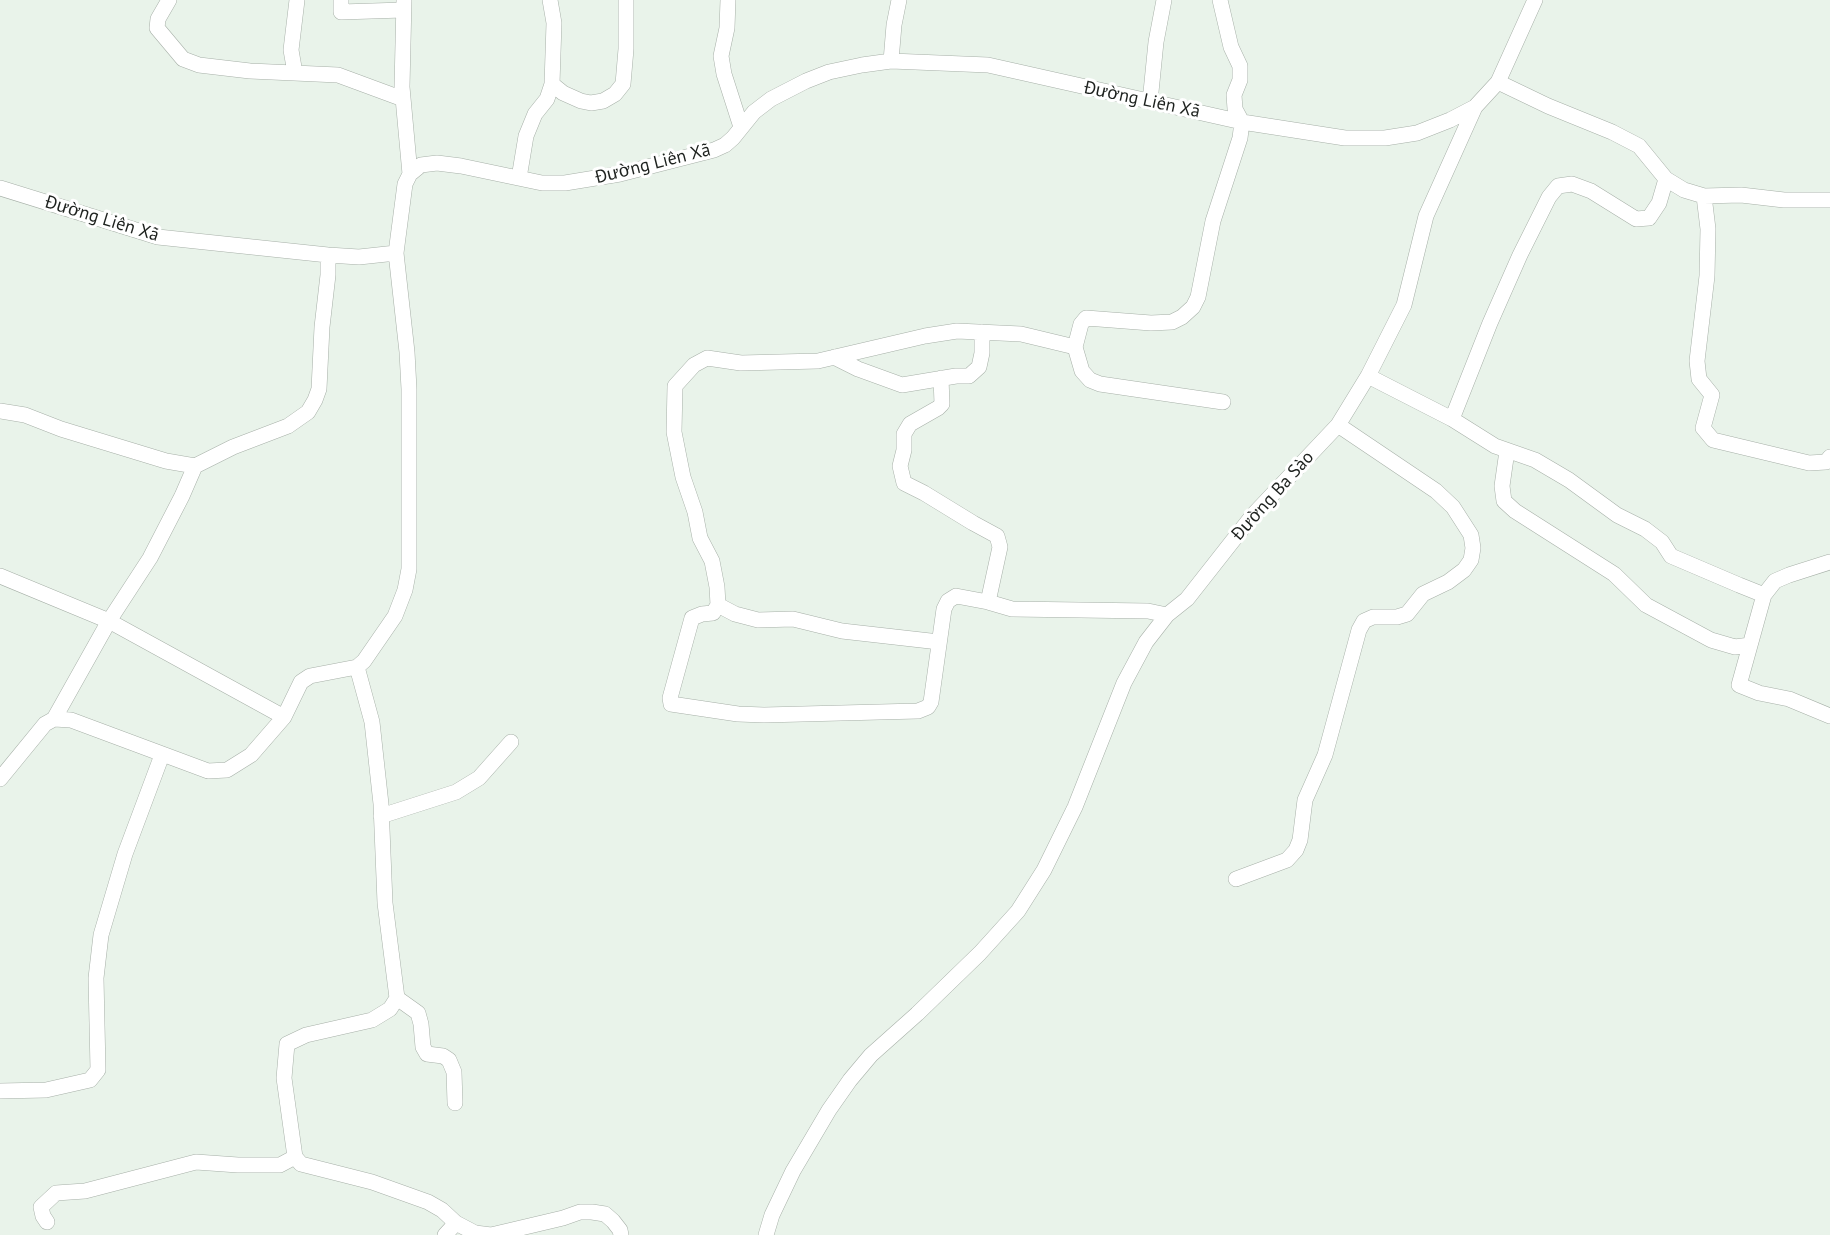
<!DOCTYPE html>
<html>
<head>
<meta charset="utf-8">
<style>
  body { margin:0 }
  canvas { display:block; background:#e9f3ea }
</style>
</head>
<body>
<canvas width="1830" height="1235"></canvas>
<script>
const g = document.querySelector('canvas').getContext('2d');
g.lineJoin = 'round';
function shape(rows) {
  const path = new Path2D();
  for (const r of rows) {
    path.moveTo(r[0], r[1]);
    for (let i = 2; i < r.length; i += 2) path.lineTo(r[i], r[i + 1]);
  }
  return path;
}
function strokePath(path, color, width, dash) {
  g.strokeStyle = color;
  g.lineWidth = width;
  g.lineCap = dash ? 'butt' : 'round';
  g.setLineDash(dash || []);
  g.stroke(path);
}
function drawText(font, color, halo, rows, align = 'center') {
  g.font = font + ' "PT Sans",sans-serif';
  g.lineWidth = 6;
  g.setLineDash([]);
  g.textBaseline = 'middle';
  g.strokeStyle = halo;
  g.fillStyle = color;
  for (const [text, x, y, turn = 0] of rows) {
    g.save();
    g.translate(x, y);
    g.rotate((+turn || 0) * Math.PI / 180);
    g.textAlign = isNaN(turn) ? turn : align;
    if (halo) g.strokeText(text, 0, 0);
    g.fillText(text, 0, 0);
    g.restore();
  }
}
const minor = shape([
  [169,0,158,19,157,28,183,59,199,65,250,71,338,75,403,99],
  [341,0,341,12,403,10],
  [404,0,402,87,410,174],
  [728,0,727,28,721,56,724,74,741,127],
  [1220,0,1231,47,1240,66,1240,80,1234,95,1235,109,1242,122,1240,138,1213,221,1198,297,1193,307,1182,317,1172,322,1151,323,1086,318,1081,324,1075,347,1082,371,1090,380,1100,384,1223,402],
  [891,61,894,25,899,0],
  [295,73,291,50,297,0],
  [1498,82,1548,106,1612,132,1639,146,1666,179,1684,190,1704,196,1741,195,1784,200,1830,200],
  [552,84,563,93,581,101,591,103,603,101,615,94,623,84,626,49,626,0],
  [1150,102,1156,42,1164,0],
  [519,178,526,136,535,114,547,99,552,84,554,23,550,0],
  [0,188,158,237,328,255,359,257,396,253,405,184,410,174,421,165,437,163,461,166,542,183,565,183,620,174,714,150,725,145,733,138,754,112,771,99,806,81,829,72,862,65,891,61,988,65,1242,122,1345,138,1385,138,1417,133,1450,120,1475,107,1498,82,1535,0],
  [1704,196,1708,229,1707,276,1697,361,1699,379,1712,395,1703,428,1713,440,1809,463,1826,462,1830,457],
  [1075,347,1021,334,957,331,925,336,818,361,741,363,707,358,694,365,675,386,674,432,683,477,695,512,700,538,712,561,717,587,718,605,713,613,702,614,692,618,670,698,671,704,738,714,764,715,918,711,928,707,931,702,944,609,948,601,956,596,988,602,1012,609,1148,611,1167,615],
  [834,357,858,369,902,385,956,376,969,376,979,367,982,353,982,332],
  [1368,376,1452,419,1495,446,1535,460,1569,480,1617,515,1645,529,1662,542,1671,556,1739,585,1764,595,1775,581,1789,575,1830,562],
  [941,378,942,404,938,408,910,424,904,434,904,450,900,466,904,483,924,493,973,523,997,536,1000,547,988,602],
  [0,411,25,415,61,429,166,461,195,466,233,447,288,426,308,412,315,400,319,389,322,327,328,275,328,255],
  [1452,419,1490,323,1520,255,1549,197,1558,186,1572,184,1591,191,1636,219,1649,218,1659,203,1666,179],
  [1507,451,1502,486,1504,501,1515,511,1614,574,1646,605,1711,640,1735,647,1750,645],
  [0,576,109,621,284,717],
  [1764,595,1739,685,1759,693,1789,699,1830,716],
  [718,605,735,614,758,620,793,619,842,631,939,642],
  [357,667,372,722,381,804,385,903,397,998,390,1009,372,1020,306,1035,287,1044,284,1078,295,1157,301,1164,372,1182,428,1202,442,1210,456,1223,475,1233,491,1235,563,1218,580,1212,592,1212,605,1214,613,1221,620,1230,621,1235],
  [54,719,109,621,150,558,182,496,195,466],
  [0,779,45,724,54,719,71,720,208,771,227,770,251,755,284,717,301,682,310,676,357,667,364,661,395,616,405,590,409,569,409,389,407,352,396,253],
  [381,816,456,792,479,778,511,742],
  [1236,879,1287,860,1296,850,1300,840,1305,800,1325,755,1359,630,1364,621,1373,617,1397,617,1407,614,1423,594,1448,582,1464,570,1471,560,1473,548,1471,535,1453,507,1436,491,1338,425],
  [397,998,418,1013,421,1024,423,1047,427,1054,443,1056,449,1060,454,1072,455,1103],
  [0,1091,46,1090,90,1080,98,1070,96,978,101,935,125,854,162,755],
  [47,1222,43,1216,41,1207,56,1193,85,1191,196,1162,238,1165,280,1165,295,1157],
  [445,1235,456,1223],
  [766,1235,772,1215,793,1171,829,1110,850,1080,871,1055,917,1014,980,953,1018,911,1044,870,1075,807,1124,683,1146,642,1167,615,1187,599,1253,515,1338,425,1368,376,1404,305,1426,216,1475,107]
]);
strokePath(minor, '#a7b0a8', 16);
strokePath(minor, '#fff', 15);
drawText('18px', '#1d211e', '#fff', [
  ["Đường Liên Xã",1142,100,12],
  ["Đường Liên Xã",653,164,-14],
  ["Đường Liên Xã",102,219,17],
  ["Đường Ba Sào",1273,496,-48]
]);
</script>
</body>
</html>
